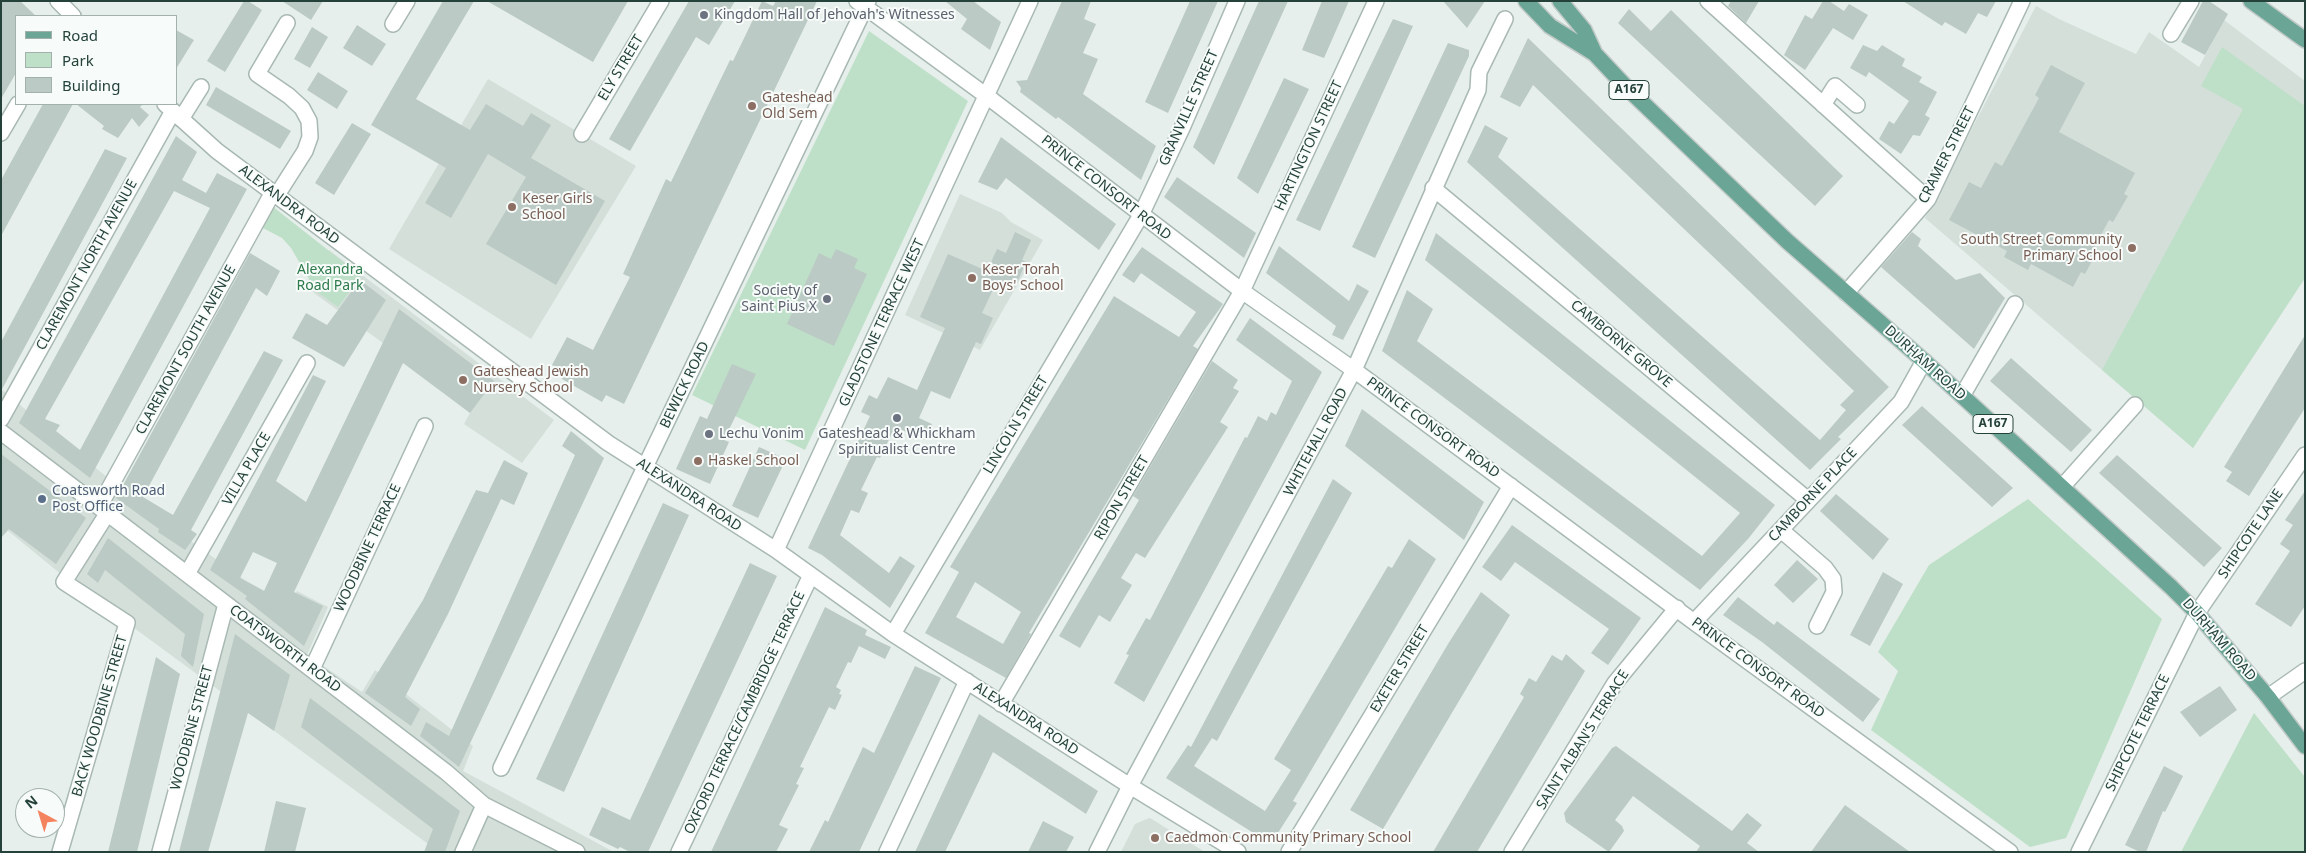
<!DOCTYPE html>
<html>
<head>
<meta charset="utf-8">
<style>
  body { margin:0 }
  #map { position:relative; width:2306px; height:853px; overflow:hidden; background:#e6efeb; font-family:"Noto Sans",sans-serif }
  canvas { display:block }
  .frame { position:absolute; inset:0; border:2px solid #24423a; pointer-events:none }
  .legend { position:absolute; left:15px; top:15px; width:162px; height:90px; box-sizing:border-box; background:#f7fbf9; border:1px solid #a3b1ad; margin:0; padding:6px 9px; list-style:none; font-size:15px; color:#24423a }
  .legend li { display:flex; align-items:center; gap:10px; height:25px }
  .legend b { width:25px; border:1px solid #a3b1ad }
  .north { position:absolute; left:15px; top:788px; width:50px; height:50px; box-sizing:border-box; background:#f7fbf9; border:1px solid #a3b1ad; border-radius:50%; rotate:321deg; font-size:14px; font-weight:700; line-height:20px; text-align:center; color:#24423a }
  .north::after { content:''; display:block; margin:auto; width:18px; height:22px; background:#f4845f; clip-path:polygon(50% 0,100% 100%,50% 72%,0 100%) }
</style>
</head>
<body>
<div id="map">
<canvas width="2306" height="853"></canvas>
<div class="frame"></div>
<ul class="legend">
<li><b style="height:6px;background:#6aa596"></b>Road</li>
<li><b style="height:14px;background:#bfe0c8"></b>Park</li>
<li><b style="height:14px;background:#bbcac4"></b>Building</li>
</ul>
<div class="north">N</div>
</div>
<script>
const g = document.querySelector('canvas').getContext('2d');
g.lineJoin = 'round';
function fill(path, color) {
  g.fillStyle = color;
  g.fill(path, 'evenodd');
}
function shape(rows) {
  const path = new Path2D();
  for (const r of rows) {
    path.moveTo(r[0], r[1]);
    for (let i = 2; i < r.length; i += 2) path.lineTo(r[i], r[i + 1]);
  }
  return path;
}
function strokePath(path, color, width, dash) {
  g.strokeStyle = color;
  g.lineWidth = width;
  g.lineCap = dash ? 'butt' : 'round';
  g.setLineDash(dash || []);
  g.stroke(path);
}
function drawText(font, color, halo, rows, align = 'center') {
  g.font = font + ' "Noto Sans",sans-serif';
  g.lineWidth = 4;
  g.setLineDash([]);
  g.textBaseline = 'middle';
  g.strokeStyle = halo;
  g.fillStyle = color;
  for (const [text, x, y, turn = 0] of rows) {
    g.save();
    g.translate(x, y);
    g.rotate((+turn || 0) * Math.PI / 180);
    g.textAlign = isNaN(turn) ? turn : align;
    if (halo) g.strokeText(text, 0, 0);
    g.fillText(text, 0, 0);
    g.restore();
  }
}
fill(shape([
  [2036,6,2059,19,2136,54,2149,32,2199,67,2224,20,2305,81,2305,278,2193,448,1925,218],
  [488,79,636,166,531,339,389,249],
  [960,194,1002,213,1011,222,1043,240,980,350,905,315],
  [329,250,554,420,522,463,464,424,470,413,383,343,314,293,307,282],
  [1,389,138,503,245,580,288,604,297,591,328,607,307,655,362,692,375,670,473,746,463,771,614,852,439,852,62,575,1,525],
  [1149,818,1150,818,1205,852,1121,852,1135,824]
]), '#d4dfda');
fill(shape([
  [869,31,968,101,805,450,692,395],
  [2222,47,2305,106,2305,278,2193,448,2102,370,2243,109,2201,86],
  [272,206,361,276,338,307,316,291,291,248,282,238,261,227],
  [2028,499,2162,619,2066,838,2030,847,1871,730,1898,671,1878,652,1929,565],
  [2254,713,2305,777,2305,852,2181,852]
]), '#bfe0c8');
fill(shape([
  [1,1,20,1,36,16,16,16,16,73,1,99],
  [244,1,248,1,262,10,225,72,207,61],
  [282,1,323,1,311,20],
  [443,1,474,1,416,99,470,130,486,104,523,126,531,113,551,125,531,158,605,201,556,285,486,244,526,177,488,154,451,218,425,203,446,168,371,125],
  [487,1,628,1,593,62],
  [689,1,735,1,709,45,696,37,630,151,609,139],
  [762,1,773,6,776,1,817,1,624,404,606,395,602,402,562,379,565,372,552,365,567,337,593,350,630,277,623,274,666,179,671,182,730,60,733,61],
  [945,1,973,1,1001,22,990,50,961,29,967,19],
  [1062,1,1091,1,1084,19,1096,24,1083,53,1098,59,1083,94,1156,146,1141,180,1058,117,1056,119,1020,92,1021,88,1016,81,1027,80],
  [1190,1,1218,1,1168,113,1145,102],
  [1259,1,1288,1,1214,165,1193,147],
  [1322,1,1349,1,1324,58,1302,50],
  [1443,1,1485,1,1467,28],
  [1731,1,1759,1,1746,23,1728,6],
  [1823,1,1829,1,1844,11,1849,4,1868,15,1853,40,1833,28,1805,70,1784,55,1805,15,1812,19],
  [1903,1,1996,1,1987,17,1978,13,1966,34,1945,22,1942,26],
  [2203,1,2209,1,2228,14,2205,55,2181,42],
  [1629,9,1651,31,1671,10,1843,176,1815,206,1618,23],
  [1393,19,1413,26,1320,231,1296,220],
  [357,25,386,44,372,66,343,48],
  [312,27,328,37,310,68,294,59],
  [176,30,194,40,176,69],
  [1528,38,1889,387,1838,437,1841,439,1810,470,1467,162,1485,125,1508,138,1498,157,1820,440,1846,410,1840,405,1854,391,1533,85,1520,107,1500,97],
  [1448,43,1469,50,1469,56,1375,258,1352,247],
  [1863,45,1877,51,1882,45,1905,59,1902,66,1922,77,1919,82,1937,92,1925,115,1930,118,1920,136,1913,135,1901,154,1879,139,1889,121,1894,124,1909,101,1869,72,1866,77,1850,68],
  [2051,65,2085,83,2059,132,2135,173,2124,194,2128,196,2113,222,2109,220,2094,248,2098,250,2085,274,2081,272,2073,287,2031,264,2028,270,2004,257,2007,251,1949,220,1969,182,1981,188,1995,162,2002,166,2039,98,2035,95],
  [318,72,348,91,337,109,307,90],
  [1284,78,1309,89,1258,194,1237,178],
  [216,87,291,131,280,149,206,105],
  [43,104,73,104,1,236,1,180],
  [76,104,143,104,140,107,149,115,139,127,132,118,118,138,102,129,104,126],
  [352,123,371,134,334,195,315,183],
  [176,136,197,152,182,180,206,193,217,173,247,189,90,478,19,423],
  [174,191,210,208,80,450,56,431,60,425,45,419],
  [1001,137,1116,224,1099,250,1006,178,997,190,978,182],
  [105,149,127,158,1,391,1,342],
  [1177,177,1256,233,1244,258,1164,197],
  [1015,232,1031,240,1022,260,1026,262,1014,289,997,281,982,313,993,318,981,344,976,342,950,399,931,391,919,418,932,424,925,440,895,427,880,458,877,457,861,490,868,493,859,513,851,510,840,535,889,573,900,556,915,566,890,608,822,555,808,548,870,416,861,412,869,395,877,399,888,377,917,390,945,328,920,317,948,254,987,271,997,249,1006,253],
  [1912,232,1921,239,1918,246,1956,280,1980,273,2005,298,1974,349,1881,267],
  [1436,233,1775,505,1748,539,1700,590,1382,351,1407,290,1433,309,1417,341,1702,556,1740,513,1425,260],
  [1279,246,1349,301,1357,284,1369,291,1343,340,1332,335,1336,326,1266,273],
  [1142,247,1223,304,1193,346,1198,349,1029,633,1031,634,1006,678,925,633,959,572,950,567,1114,296,1179,337,1196,312,1141,273,1134,283,1122,275],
  [975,582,1021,612,1003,644,956,617],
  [836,249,858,259,854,268,867,274,834,346,787,324,819,253,831,259],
  [250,253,280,271,267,296,256,288,143,497,173,515,264,351,283,360,191,530,197,534,185,550,158,532,159,529,116,498],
  [360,280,386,300,344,367,292,338,306,313,327,325],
  [399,309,494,381,470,413,403,363,294,592,323,606,304,646,245,599,247,596,210,570,313,375,326,381,276,481,306,502],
  [253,552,277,563,264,591,240,578],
  [1250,318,1322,372,1144,702,1114,683,1129,655,1126,654,1146,618,1150,620,1245,437,1247,438,1258,416,1267,421,1271,412,1276,415,1292,381,1236,340],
  [2305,335,2305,408,2249,496,2226,481,2232,472,2224,467],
  [2011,358,2092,430,2071,452,1990,381],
  [1212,361,1238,380,1233,388,1239,391,1220,422,1228,427,1145,558,1136,553,1121,578,1132,585,1110,622,1099,615,1080,648,1059,636,1139,500,1133,496],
  [732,364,756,374,724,440,729,442,710,484,676,469,700,416,707,419],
  [1922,406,2013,488,1992,507,1902,425],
  [1362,409,1484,502,1464,540,1345,446],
  [571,431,604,458,459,767,420,736,426,722,449,736,575,455,562,446],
  [759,447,786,459,758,518,732,506],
  [1,454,86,518,56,564,9,529,1,538],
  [2117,455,2222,548,2204,567,2099,473],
  [504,460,528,473,514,505,501,499,448,614,405,697,420,709,411,726,365,693,423,600,476,490,488,493],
  [1333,479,1352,493,1217,741,1212,738,1194,766,1265,811,1291,770,1274,759,1388,566,1392,568,1409,539,1436,559,1293,801,1297,803,1271,844,1166,778,1188,745,1191,747],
  [2305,491,2305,606,2291,627,2255,604,2290,551,2280,544,2293,525,2285,520],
  [1836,494,1889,539,1873,560,1820,511],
  [663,503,689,515,564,792,536,779],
  [1512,525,1641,618,1608,665,1591,653,1609,629,1515,562,1501,581,1482,567],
  [108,538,204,614,193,667,181,656,185,634,105,570,98,583,87,574],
  [1797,560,1818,579,1793,603,1774,585],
  [750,563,777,576,648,852,630,852,620,847,618,849,589,835,602,807,630,820],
  [1883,572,1903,584,1870,646,1850,635],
  [1481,592,1510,615,1383,829,1350,810,1448,644],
  [1738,597,1774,625,1777,621,1880,699,1863,722,1762,642,1723,615],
  [825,607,867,630,865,635,891,647,885,659,859,646,851,663,848,662,836,687,841,690,839,694,842,695,835,710,829,707,800,767,804,768,796,784,799,785,779,825,788,829,776,852,711,852],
  [235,634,290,675,274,731,248,713,208,852,179,852],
  [1566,654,1585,671,1477,852,1433,852,1524,697,1520,694,1529,678,1536,682,1552,655,1562,661],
  [156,657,180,674,137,852,108,852],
  [915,666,941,678,859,852,809,852,825,820,828,822,863,747,874,753],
  [2220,686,2237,710,2200,737,2180,712],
  [310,698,460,811,445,852,424,852,433,829,301,727],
  [979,714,1098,791,1086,814,993,752,945,852,915,852],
  [1616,746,1732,831,1747,813,1762,825,1747,843,1759,852,1696,852,1700,846,1633,796,1615,820,1622,826,1624,831,1609,852,1566,822,1564,813,1612,748],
  [2164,766,2183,776,2165,812,2163,811,2146,852,2140,852,2125,845],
  [276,801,306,808,295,852,264,852],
  [1845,805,1910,852,1811,852],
  [1043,821,1074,837,1066,852,1028,852]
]), '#bbcac4');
const minor = shape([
  [58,1,73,16],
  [857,1,988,97,1242,291,1354,370,1694,622,2010,852],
  [1708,1,1928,199],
  [393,24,407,1],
  [2171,34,2191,1],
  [165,104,217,151,608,443,776,550,893,634,1130,786,1238,852],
  [1823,105,1835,86,1857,105],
  [181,119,201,87],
  [1,133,18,104],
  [582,134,661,1],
  [1433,188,1808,500],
  [277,195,305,151,310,137,309,121,302,108,289,96,257,74,287,23],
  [1846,293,1928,199,2022,1],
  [1962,396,2015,304],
  [1,419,173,111],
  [1,432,446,772,484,805,577,852],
  [2062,487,2135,405],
  [99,507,273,192],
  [1781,530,1825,568,1833,579,1834,592,1817,626],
  [776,550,1030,1],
  [187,574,307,363],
  [1694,622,1901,402,1924,361],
  [893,634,1141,215,1182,128,1237,1],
  [312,669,425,426],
  [2268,697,2305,671],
  [1001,704,1242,291,1376,1],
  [501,768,868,1],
  [60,852,127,623,64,582,107,514],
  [160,852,226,604],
  [463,852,484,805],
  [679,852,811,575],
  [887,852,967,681],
  [1097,852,1130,786,1354,370,1478,90,1479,72,1505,19],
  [1289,852,1511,486],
  [1512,852,1615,683,1677,608],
  [2079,852,2197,613,2305,455]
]);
const major = shape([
  [1526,1,1550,26,1595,54,1626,87,1787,241,1924,361,2171,587,2197,613,2268,697,2305,746],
  [1560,1,1584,30,1595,54],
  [2251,1,2305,40]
]);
strokePath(minor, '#a8b8b2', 18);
strokePath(major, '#c2cac8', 18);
strokePath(minor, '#fff', 15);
strokePath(major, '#6aa596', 15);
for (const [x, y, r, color] of [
  [704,15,5,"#6b7280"],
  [752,106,5,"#8d6e63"],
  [512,207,5,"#8d6e63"],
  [2132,248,5,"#8d6e63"],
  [972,278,5,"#8d6e63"],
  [827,299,5,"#6b7280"],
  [463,380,5,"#8d6e63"],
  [897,418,5,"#6b7280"],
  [709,434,5,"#6b7280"],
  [698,461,5,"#8d6e63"],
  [42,499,5,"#5c6f8a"],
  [1155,838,5,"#8d6e63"]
]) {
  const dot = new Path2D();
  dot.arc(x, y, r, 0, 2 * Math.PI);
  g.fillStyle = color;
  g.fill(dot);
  strokePath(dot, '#f7fbf9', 2);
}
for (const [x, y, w] of [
  [1629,90,40],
  [1993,424,40]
]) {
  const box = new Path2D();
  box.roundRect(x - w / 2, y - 9.5, w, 19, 4);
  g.fillStyle = '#f7fbf9';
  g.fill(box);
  strokePath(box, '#24423a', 1);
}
drawText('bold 12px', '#24423a', null, [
  ["A167",1629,90],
  ["A167",1993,424]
]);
drawText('14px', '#5b616d', '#f7fbf9', [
  ["Kingdom Hall of Jehovah's Witnesses",714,15],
  ["Society of",817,291,"right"],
  ["Saint Pius X",817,307,"right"],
  ["Lechu Vonim",719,434],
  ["Gateshead & Whickham",897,434,"center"],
  ["Spiritualist Centre",897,450,"center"]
], 'left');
drawText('14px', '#24423a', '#f7fbf9', [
  ["ELY STREET",621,68,-59],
  ["GRANVILLE STREET",1189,108,-66],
  ["HARTINGTON STREET",1309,146,-65],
  ["CRAMER STREET",1947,155,-63],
  ["PRINCE CONSORT ROAD",1106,188,38],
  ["ALEXANDRA ROAD",289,205,37],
  ["CLAREMONT NORTH AVENUE",87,265,-61],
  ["GLADSTONE TERRACE WEST",882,323,-65],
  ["CAMBORNE GROVE",1621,344,40],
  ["CLAREMONT SOUTH AVENUE",186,350,-61],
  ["DURHAM ROAD",1925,363,42],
  ["BEWICK ROAD",685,385,-64],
  ["LINCOLN STREET",1016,425,-59],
  ["PRINCE CONSORT ROAD",1433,428,36],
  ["WHITEHALL ROAD",1316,442,-62],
  ["VILLA PLACE",247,469,-60],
  ["ALEXANDRA ROAD",689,495,33],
  ["CAMBORNE PLACE",1813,495,-47],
  ["RIPON STREET",1122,498,-60],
  ["SHIPCOTE LANE",2251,534,-56],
  ["WOODBINE TERRACE",368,548,-65],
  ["DURHAM ROAD",2219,640,49],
  ["COATSWORTH ROAD",285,649,37],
  ["PRINCE CONSORT ROAD",1758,668,36],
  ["EXETER STREET",1400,669,-59],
  ["OXFORD TERRACE/CAMBRIDGE TERRACE",745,713,-65],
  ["BACK WOODBINE STREET",100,716,-74],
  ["ALEXANDRA ROAD",1026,719,33],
  ["WOODBINE STREET",192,728,-75],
  ["SHIPCOTE TERRACE",2138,733,-64],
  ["SAINT ALBAN'S TERRACE",1583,740,-58]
]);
drawText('14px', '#785e54', '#f7fbf9', [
  ["Gateshead",762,98],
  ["Old Sem",762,114],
  ["Keser Girls",522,199],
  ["School",522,215],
  ["South Street Community",2122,240,"right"],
  ["Primary School",2122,256,"right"],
  ["Keser Torah",982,270],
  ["Boys' School",982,286],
  ["Gateshead Jewish",473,372],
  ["Nursery School",473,388],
  ["Haskel School",708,461],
  ["Caedmon Community Primary School",1165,838]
], 'left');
drawText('14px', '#2d7a4b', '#f7fbf9', [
  ["Alexandra",330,270],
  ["Road Park",330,286]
]);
drawText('14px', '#4e5e75', '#f7fbf9', [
  ["Coatsworth Road",52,491],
  ["Post Office",52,507]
], 'left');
</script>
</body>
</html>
